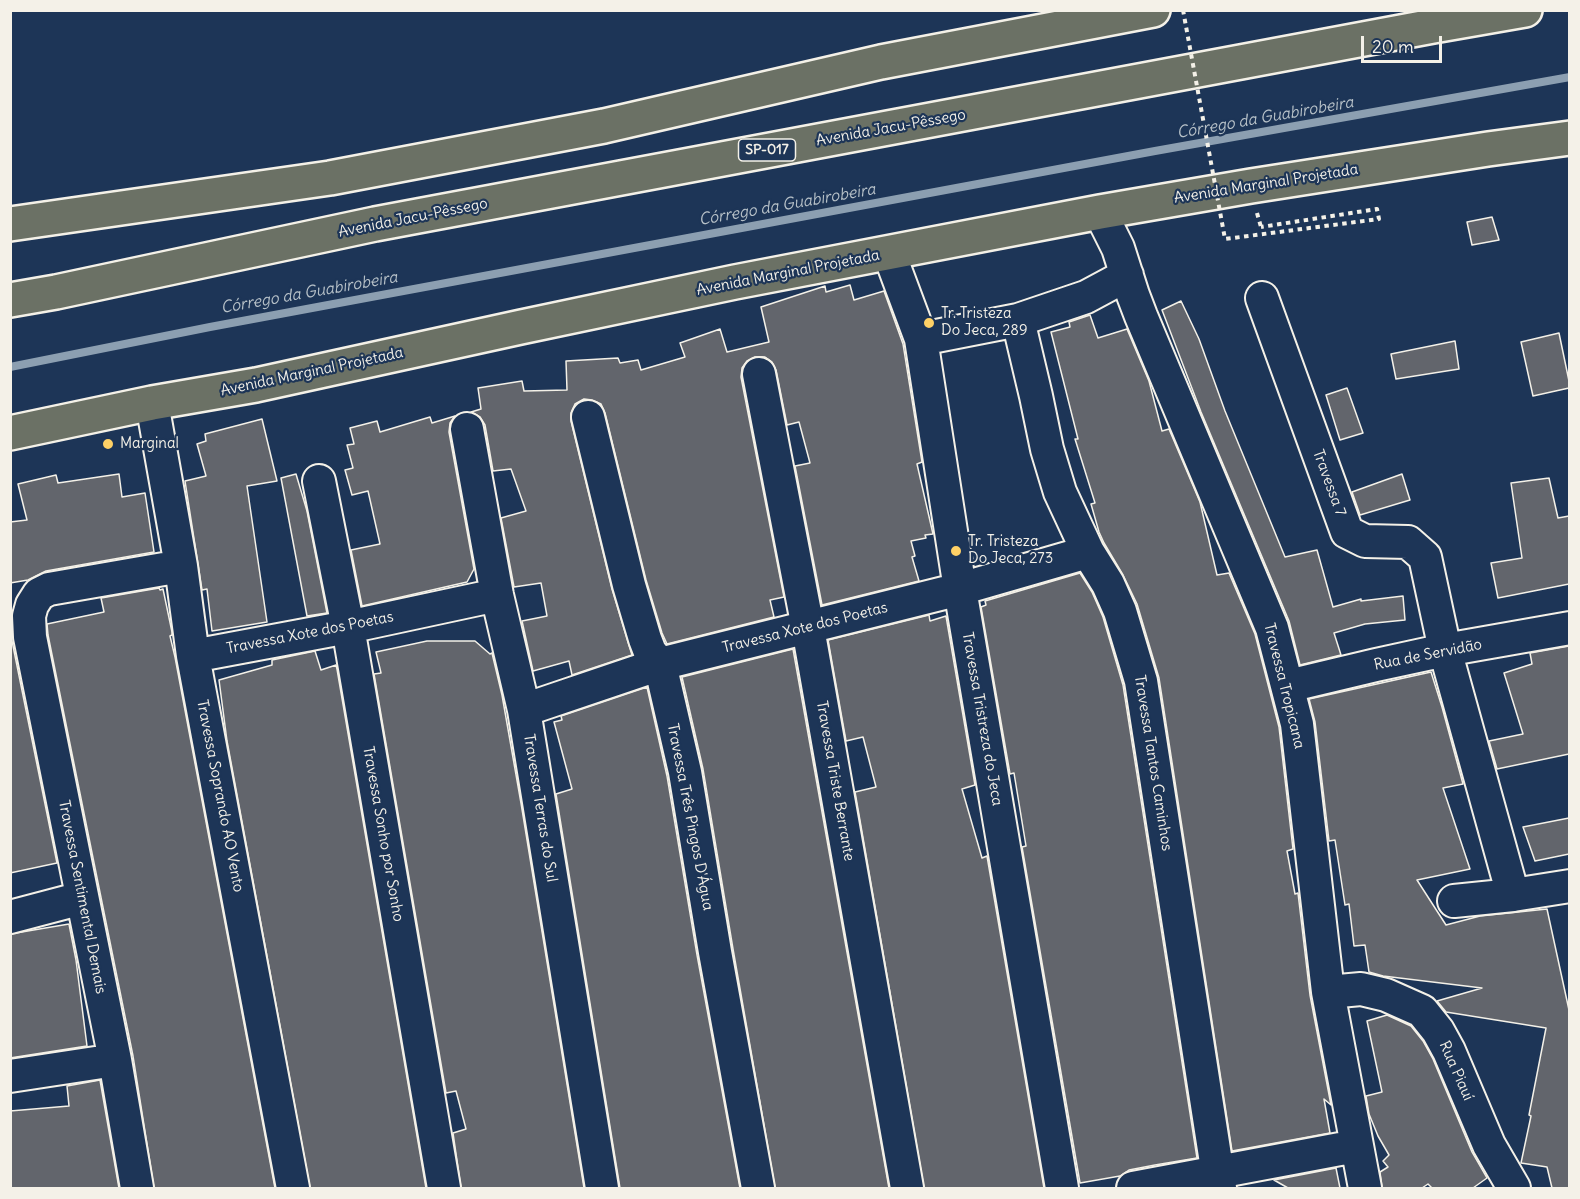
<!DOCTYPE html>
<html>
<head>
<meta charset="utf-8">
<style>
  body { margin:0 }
  #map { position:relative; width:1580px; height:1199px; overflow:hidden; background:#1d3557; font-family:Delius,sans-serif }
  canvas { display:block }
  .frame { position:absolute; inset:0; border:12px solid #f4f1e8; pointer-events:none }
  .scale { position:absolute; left:1361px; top:36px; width:81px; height:27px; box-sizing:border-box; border:3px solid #f4f1e8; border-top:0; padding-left:8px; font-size:18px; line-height:21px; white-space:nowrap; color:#f4f1e8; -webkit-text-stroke:4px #1d3557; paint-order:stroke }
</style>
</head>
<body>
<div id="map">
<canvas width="1580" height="1199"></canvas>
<div class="frame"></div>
<div class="scale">20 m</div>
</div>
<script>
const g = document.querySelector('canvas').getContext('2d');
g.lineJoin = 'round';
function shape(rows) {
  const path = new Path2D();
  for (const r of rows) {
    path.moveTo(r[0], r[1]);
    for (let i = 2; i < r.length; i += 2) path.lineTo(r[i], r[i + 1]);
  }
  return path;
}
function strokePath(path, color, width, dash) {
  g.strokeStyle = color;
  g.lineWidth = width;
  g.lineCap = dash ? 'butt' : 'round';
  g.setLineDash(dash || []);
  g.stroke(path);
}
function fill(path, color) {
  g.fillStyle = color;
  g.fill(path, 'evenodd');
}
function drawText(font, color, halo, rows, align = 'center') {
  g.font = font + ' Delius,sans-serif';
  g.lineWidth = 4.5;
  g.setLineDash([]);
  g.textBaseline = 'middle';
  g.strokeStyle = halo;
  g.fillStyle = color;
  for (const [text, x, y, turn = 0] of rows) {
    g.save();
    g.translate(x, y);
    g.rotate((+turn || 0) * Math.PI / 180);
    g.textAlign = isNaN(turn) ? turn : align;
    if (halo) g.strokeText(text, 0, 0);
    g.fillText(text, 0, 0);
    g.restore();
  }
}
strokePath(shape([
  [10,367,210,327,1155,151,1570,77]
]), '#8c9fb1', 8);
const building = shape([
  [1492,217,1499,240,1472,245,1467,222,1492,217],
  [850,285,854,300,884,291,903,344,922,462,917,464,933,534,925,535,926,538,911,541,915,556,912,557,919,581,822,605,795,466,810,463,799,422,787,425,776,370,772,362,765,357,755,357,747,361,742,368,741,377,784,597,770,600,774,617,667,644,662,633,646,580,605,413,601,404,592,400,584,399,575,404,571,413,571,421,612,589,632,655,572,675,569,661,533,671,522,621,547,616,541,583,514,587,501,518,526,511,511,469,493,471,485,425,480,417,471,412,481,409,478,388,522,381,524,391,567,390,566,361,618,358,620,363,638,360,641,370,685,357,680,343,720,329,727,352,769,342,761,307,825,286,826,292,850,285],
  [1181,301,1199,339,1225,411,1285,557,1317,550,1333,607,1361,599,1361,601,1403,596,1405,620,1365,624,1334,633,1341,655,1300,665,1289,621,1201,412,1162,310,1181,301],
  [1090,315,1098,338,1127,329,1149,381,1162,431,1169,429,1200,502,1217,575,1229,573,1255,634,1279,727,1293,849,1287,851,1295,894,1298,893,1310,995,1331,1105,1324,1099,1330,1133,1232,1151,1159,678,1137,604,1123,575,1104,543,1099,532,1091,504,1095,503,1075,439,1078,439,1051,332,1070,327,1069,322,1090,315],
  [1559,333,1569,381,1569,388,1533,396,1521,342,1559,333],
  [1455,341,1459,369,1396,379,1391,354,1455,341],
  [1347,388,1363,433,1340,440,1326,395,1347,388],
  [455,416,450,423,449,432,474,569,467,582,362,606,351,550,380,544,368,491,352,495,345,470,353,468,347,445,354,444,350,428,377,421,380,432,430,417,432,423,455,416],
  [262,419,277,481,247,486,267,622,212,631,207,589,202,590,185,481,206,476,197,444,206,441,205,434,262,419],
  [119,474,122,497,145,493,154,552,46,571,28,580,10,583,10,522,27,520,18,484,56,475,58,483,119,474],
  [296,474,307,511,327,613,307,616,281,478,296,474],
  [1402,474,1410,500,1360,515,1352,492,1402,474],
  [1549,478,1558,518,1569,516,1569,584,1498,598,1491,563,1522,558,1511,483,1549,478],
  [1080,573,1092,592,1103,617,1123,685,1197,1158,1155,1165,1129,1170,1120,1176,1080,1183,1022,847,1026,846,1014,773,1010,774,981,607,986,605,985,601,1080,573],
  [159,588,160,590,163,589,172,632,172,635,170,636,175,657,275,1188,154,1188,133,1056,48,635,47,624,104,612,101,598,159,588],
  [929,615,930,621,946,616,975,785,962,789,982,858,987,856,1044,1188,924,1188,855,792,876,787,863,737,846,741,828,640,929,615],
  [10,631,12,631,12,641,57,863,10,873,10,631],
  [427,641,475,641,490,654,492,653,502,695,521,803,584,1188,461,1188,453,1133,466,1129,456,1091,446,1093,374,674,381,673,376,652,427,641],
  [1569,646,1569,754,1497,769,1489,741,1523,734,1504,673,1532,664,1530,653,1569,646],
  [793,649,889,1188,775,1188,733,949,703,769,682,677,793,649],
  [315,651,321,670,336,665,337,669,426,1188,310,1188,227,741,219,680,272,665,272,660,315,651],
  [1431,672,1442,707,1463,784,1443,788,1470,869,1417,880,1446,925,1480,916,1547,909,1569,1010,1569,1188,1552,1188,1547,1167,1521,1163,1531,1116,1529,1115,1546,1028,1446,1012,1437,1001,1482,988,1383,976,1369,972,1365,945,1354,946,1349,904,1345,905,1335,840,1329,841,1315,722,1309,699,1431,672],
  [647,687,667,776,697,955,740,1188,620,1188,556,794,572,789,554,722,562,720,561,716,647,687],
  [1569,818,1569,854,1535,861,1523,827,1569,818],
  [69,924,76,960,87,1046,10,1058,10,934,69,924],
  [1387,1015,1411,1026,1423,1041,1433,1059,1472,1152,1487,1178,1473,1188,1432,1188,1428,1184,1422,1188,1382,1188,1380,1172,1388,1167,1383,1161,1389,1155,1378,1136,1369,1114,1366,1096,1382,1092,1367,1021,1387,1015],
  [100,1080,119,1188,10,1188,10,1111,69,1106,67,1086,100,1080],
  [1336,1168,1340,1188,1288,1188,1274,1180,1336,1168]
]);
fill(building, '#62656c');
strokePath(building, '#f4f1e8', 1.5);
const minor = shape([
  [1100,212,1118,248,1133,295,1141,316,1272,628,1297,724,1328,992,1365,1188],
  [889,253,921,339,960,589,1062,1188],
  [1262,298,1347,532,1365,541,1408,542,1425,557,1445,650,1513,895],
  [1018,320,1036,396,1047,449,1060,492,1088,552,1108,584,1120,611,1141,681,1220,1188],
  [921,339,1018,320,1086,297,1127,275],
  [759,374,808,628,907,1188],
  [152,403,181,566,193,656,293,1188],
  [588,417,629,585,645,639,650,652,660,664,685,772,715,952,758,1188],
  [467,429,497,595,524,710,602,1188],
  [319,481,348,627,444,1188],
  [193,656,348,627,497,595],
  [1288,686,1376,665,1445,650,1570,628],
  [524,710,660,664,960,589,1088,552],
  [1454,901,1513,895,1570,886],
  [10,917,82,898],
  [1328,992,1361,989,1386,995,1422,1011,1438,1031,1449,1051,1489,1145,1514,1188],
  [10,1076,115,1060],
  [137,1188,115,1060,30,637,29,616,32,605,39,594,49,589,181,566],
  [1133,1188,1356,1146]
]);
const major = shape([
  [10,433,152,403,256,385,521,327,735,282,1100,212,1251,186,1488,149,1570,138]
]);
const highway = shape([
  [10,224,330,178,604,126,881,62,1153,10],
  [10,300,56,292,375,224,1433,26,1525,10]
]);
strokePath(minor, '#f4f1e8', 36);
strokePath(major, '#f4f1e8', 38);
strokePath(highway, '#f4f1e8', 38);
strokePath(shape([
  [1257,213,1261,227]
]), '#f4f1e8', 4, [4.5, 4.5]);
strokePath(minor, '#1d3557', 32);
strokePath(major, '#6b7165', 33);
strokePath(highway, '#6b7165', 33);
strokePath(shape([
  [1183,10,1225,239,1379,219,1377,209,1261,227]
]), '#f4f1e8', 4, [4.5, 4.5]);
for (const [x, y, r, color] of [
  [929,323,6,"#ffd166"],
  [108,444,6,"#ffd166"],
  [956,551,6,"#ffd166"]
]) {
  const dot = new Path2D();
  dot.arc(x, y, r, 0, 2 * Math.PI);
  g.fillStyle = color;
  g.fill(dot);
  strokePath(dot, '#1d3557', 2);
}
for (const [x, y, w] of [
  [767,150,57]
]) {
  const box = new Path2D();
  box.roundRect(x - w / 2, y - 11, w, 22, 4.5);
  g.fillStyle = '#1d3557';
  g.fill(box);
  strokePath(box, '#f4f1e8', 1.5);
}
drawText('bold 14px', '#f4f1e8', null, [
  ["SP-017",767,150]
]);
drawText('15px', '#f4f1e8', '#1d3557', [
  ["Avenida Jacu-Pêssego",891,128,-10],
  ["Avenida Marginal Projetada",1266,184,-9],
  ["Avenida Jacu-Pêssego",413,218,-11],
  ["Avenida Marginal Projetada",788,273,-11],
  ["Avenida Marginal Projetada",312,372,-12],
  ["Travessa 7",1329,483,70],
  ["Travessa Xote dos Poetas",805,628,-14],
  ["Travessa Xote dos Poetas",310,633,-11],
  ["Rua de Servidão",1428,655,-11],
  ["Travessa Tropicana",1284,686,76],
  ["Travessa Tristreza do Jeca",982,719,80],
  ["Travessa Tantos Caminhos",1153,763,81],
  ["Travessa Triste Berrante",835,781,80],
  ["Travessa Soprando AO Vento",220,796,79],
  ["Travessa Terras do Sul",540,808,81],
  ["Travessa Três Pingos D'Água",690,817,79],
  ["Travessa Sonho por Sonho",383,834,80],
  ["Travessa Sentimental Demais",82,897,79],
  ["Rua Piauí",1456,1071,66]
]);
drawText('15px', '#f4f1e8', '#1d3557', [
  ["Tr. Tristeza",941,314],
  ["Do Jeca, 289",941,331],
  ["Marginal",120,444],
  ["Tr. Tristeza",968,542],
  ["Do Jeca, 273",968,559]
], 'left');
drawText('italic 16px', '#b7c1c8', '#1d3557', [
  ["Córrego da Guabirobeira",1265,118,-10],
  ["Córrego da Guabirobeira",787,205,-10],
  ["Córrego da Guabirobeira",309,293,-10]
]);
</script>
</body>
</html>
